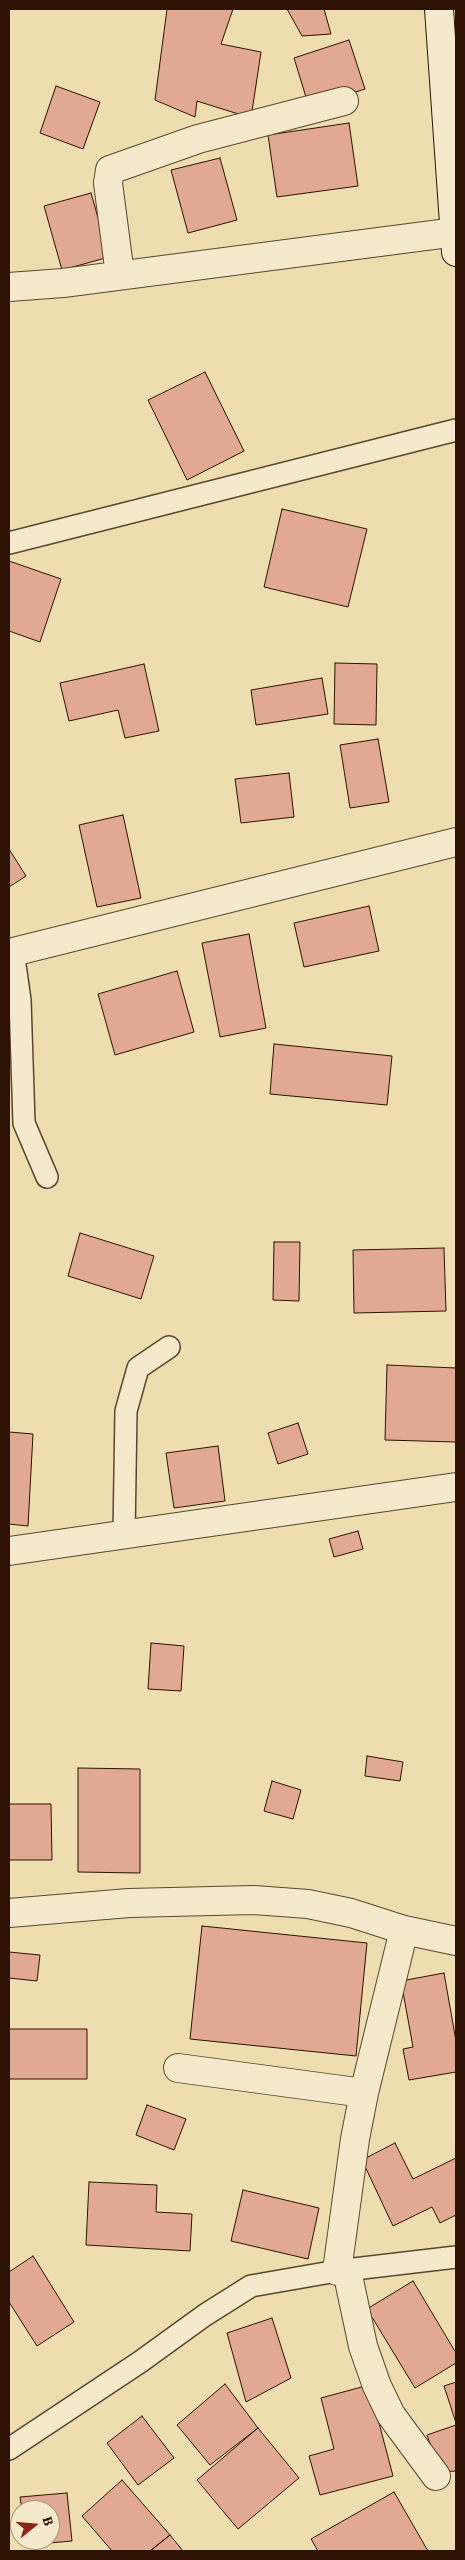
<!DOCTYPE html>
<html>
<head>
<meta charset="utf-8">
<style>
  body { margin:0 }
  #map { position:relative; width:465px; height:2560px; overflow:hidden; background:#eeddaf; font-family:"EB Garamond",serif }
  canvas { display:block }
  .frame { position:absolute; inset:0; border:10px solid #2d1203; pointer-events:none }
  .north { position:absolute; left:10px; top:2500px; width:50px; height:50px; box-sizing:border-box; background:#f4e9cb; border:1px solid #a4937b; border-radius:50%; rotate:73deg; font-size:14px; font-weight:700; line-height:20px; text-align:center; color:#2d1203 }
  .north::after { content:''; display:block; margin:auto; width:18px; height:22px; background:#8f2418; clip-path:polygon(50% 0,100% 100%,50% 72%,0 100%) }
</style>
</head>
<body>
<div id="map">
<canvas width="465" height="2560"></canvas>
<div class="frame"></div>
<div class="north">B</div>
</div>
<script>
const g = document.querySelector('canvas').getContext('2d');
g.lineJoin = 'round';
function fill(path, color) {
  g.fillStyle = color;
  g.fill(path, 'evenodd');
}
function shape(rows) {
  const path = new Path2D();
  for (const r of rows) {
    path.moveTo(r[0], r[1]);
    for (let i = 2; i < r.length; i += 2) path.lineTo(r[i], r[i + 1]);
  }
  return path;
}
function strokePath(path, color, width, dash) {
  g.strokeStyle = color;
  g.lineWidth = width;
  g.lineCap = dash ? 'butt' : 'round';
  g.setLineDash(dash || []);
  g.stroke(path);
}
const building = shape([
  [167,9,233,9,221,44,261,52,251,118,197,101,195,117,155,100,167,9],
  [287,9,324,9,331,34,302,36,287,9],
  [349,40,365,89,309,107,294,58,349,40],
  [56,86,100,102,83,149,40,133,56,86],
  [349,123,358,186,277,197,268,135,349,123],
  [220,158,237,220,188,233,171,170,220,158],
  [91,193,109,257,62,270,44,206,91,193],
  [205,372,244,451,187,480,148,400,205,372],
  [282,509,367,529,348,607,264,587,282,509],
  [9,561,61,579,40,642,9,631,9,561],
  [335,663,377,664,376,725,334,724,335,663],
  [144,664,159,731,125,738,118,710,69,721,60,683,144,664],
  [322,678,328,714,256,725,251,690,322,678],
  [378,739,389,802,350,808,340,745,378,739],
  [289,773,294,817,241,823,235,779,289,773],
  [123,815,141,898,97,907,79,825,123,815],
  [9,849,26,876,9,887,9,849],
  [369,906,379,951,304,967,294,923,369,906],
  [249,934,266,1028,220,1037,202,943,249,934],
  [177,971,194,1032,115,1055,98,994,177,971],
  [274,1044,392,1056,387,1105,270,1094,274,1044],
  [80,1233,154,1256,141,1299,68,1276,80,1233],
  [274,1242,300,1242,299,1301,273,1300,274,1242],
  [444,1248,446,1311,354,1313,353,1250,444,1248],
  [387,1365,456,1368,456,1442,385,1440,387,1365],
  [298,1423,308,1454,278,1464,268,1433,298,1423],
  [9,1432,33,1434,28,1526,9,1524,9,1432],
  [218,1446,225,1501,174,1508,166,1453,218,1446],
  [358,1531,363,1549,334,1557,329,1539,358,1531],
  [151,1643,184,1646,181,1691,148,1689,151,1643],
  [367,1756,403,1762,400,1781,365,1776,367,1756],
  [78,1768,140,1769,140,1873,78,1872,78,1768],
  [272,1781,301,1790,293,1819,264,1811,272,1781],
  [9,1804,51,1804,52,1860,9,1860,9,1804],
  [202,1926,367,1943,356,2056,190,2039,202,1926],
  [9,1952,40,1955,37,1981,9,1978,9,1952],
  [444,1973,456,2041,456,2072,409,2080,403,2049,413,2047,401,1981,444,1973],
  [9,2029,87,2029,87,2079,9,2079,9,2029],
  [147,2105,186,2119,174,2150,136,2135,147,2105],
  [395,2143,413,2179,456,2158,456,2215,440,2223,432,2207,393,2226,362,2160,395,2143],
  [89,2182,157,2185,156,2212,192,2214,190,2251,86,2245,89,2182],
  [243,2190,319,2208,308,2259,231,2241,243,2190],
  [33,2256,74,2322,37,2346,9,2302,9,2272,33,2256],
  [413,2281,456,2353,456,2363,415,2388,367,2309,413,2281],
  [272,2318,291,2378,246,2402,227,2333,272,2318],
  [456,2382,456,2423,444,2386,456,2382],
  [225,2384,258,2428,210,2465,177,2425,225,2384],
  [369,2385,393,2476,320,2495,309,2456,334,2449,321,2398,369,2385],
  [142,2416,174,2458,138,2485,107,2443,142,2416],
  [456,2425,456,2471,440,2472,427,2435,456,2425],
  [258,2428,299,2478,238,2529,197,2480,258,2428],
  [122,2480,170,2535,150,2551,112,2551,82,2516,122,2480],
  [394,2492,428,2551,318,2551,311,2539,394,2492],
  [67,2493,72,2541,26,2545,25,2540,50,2540,50,2510,22,2510,20,2497,67,2493],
  [170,2535,183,2551,150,2551,170,2535]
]);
fill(building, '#e1a892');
strokePath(building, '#2d1203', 1);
const lane = shape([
  [9,543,456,430],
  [13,951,20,1000,24,1123,47,1177],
  [124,1535,126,1411,138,1368,169,1347],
  [9,2449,140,2362,205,2315,251,2286,337,2271,456,2257]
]);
const street = shape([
  [120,275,108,183,110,170,198,139,344,101],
  [9,287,63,283,456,232],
  [9,953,456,842],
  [9,1551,456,1487],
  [9,1913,129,1903,254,1900,308,1904,351,1913,404,1930,456,1941],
  [178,2068,364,2093],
  [337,2271,355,2139,364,2093,404,1930],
  [347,2271,363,2346,377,2386,391,2415,436,2476]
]);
const secondary = shape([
  [439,9,456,252]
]);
strokePath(lane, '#5d452e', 24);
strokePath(street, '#5d452e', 30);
strokePath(secondary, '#2d1203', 30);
strokePath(lane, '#f4e9cb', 21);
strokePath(street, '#f4e9cb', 28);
strokePath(secondary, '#f4e9cb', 28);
</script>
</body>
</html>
